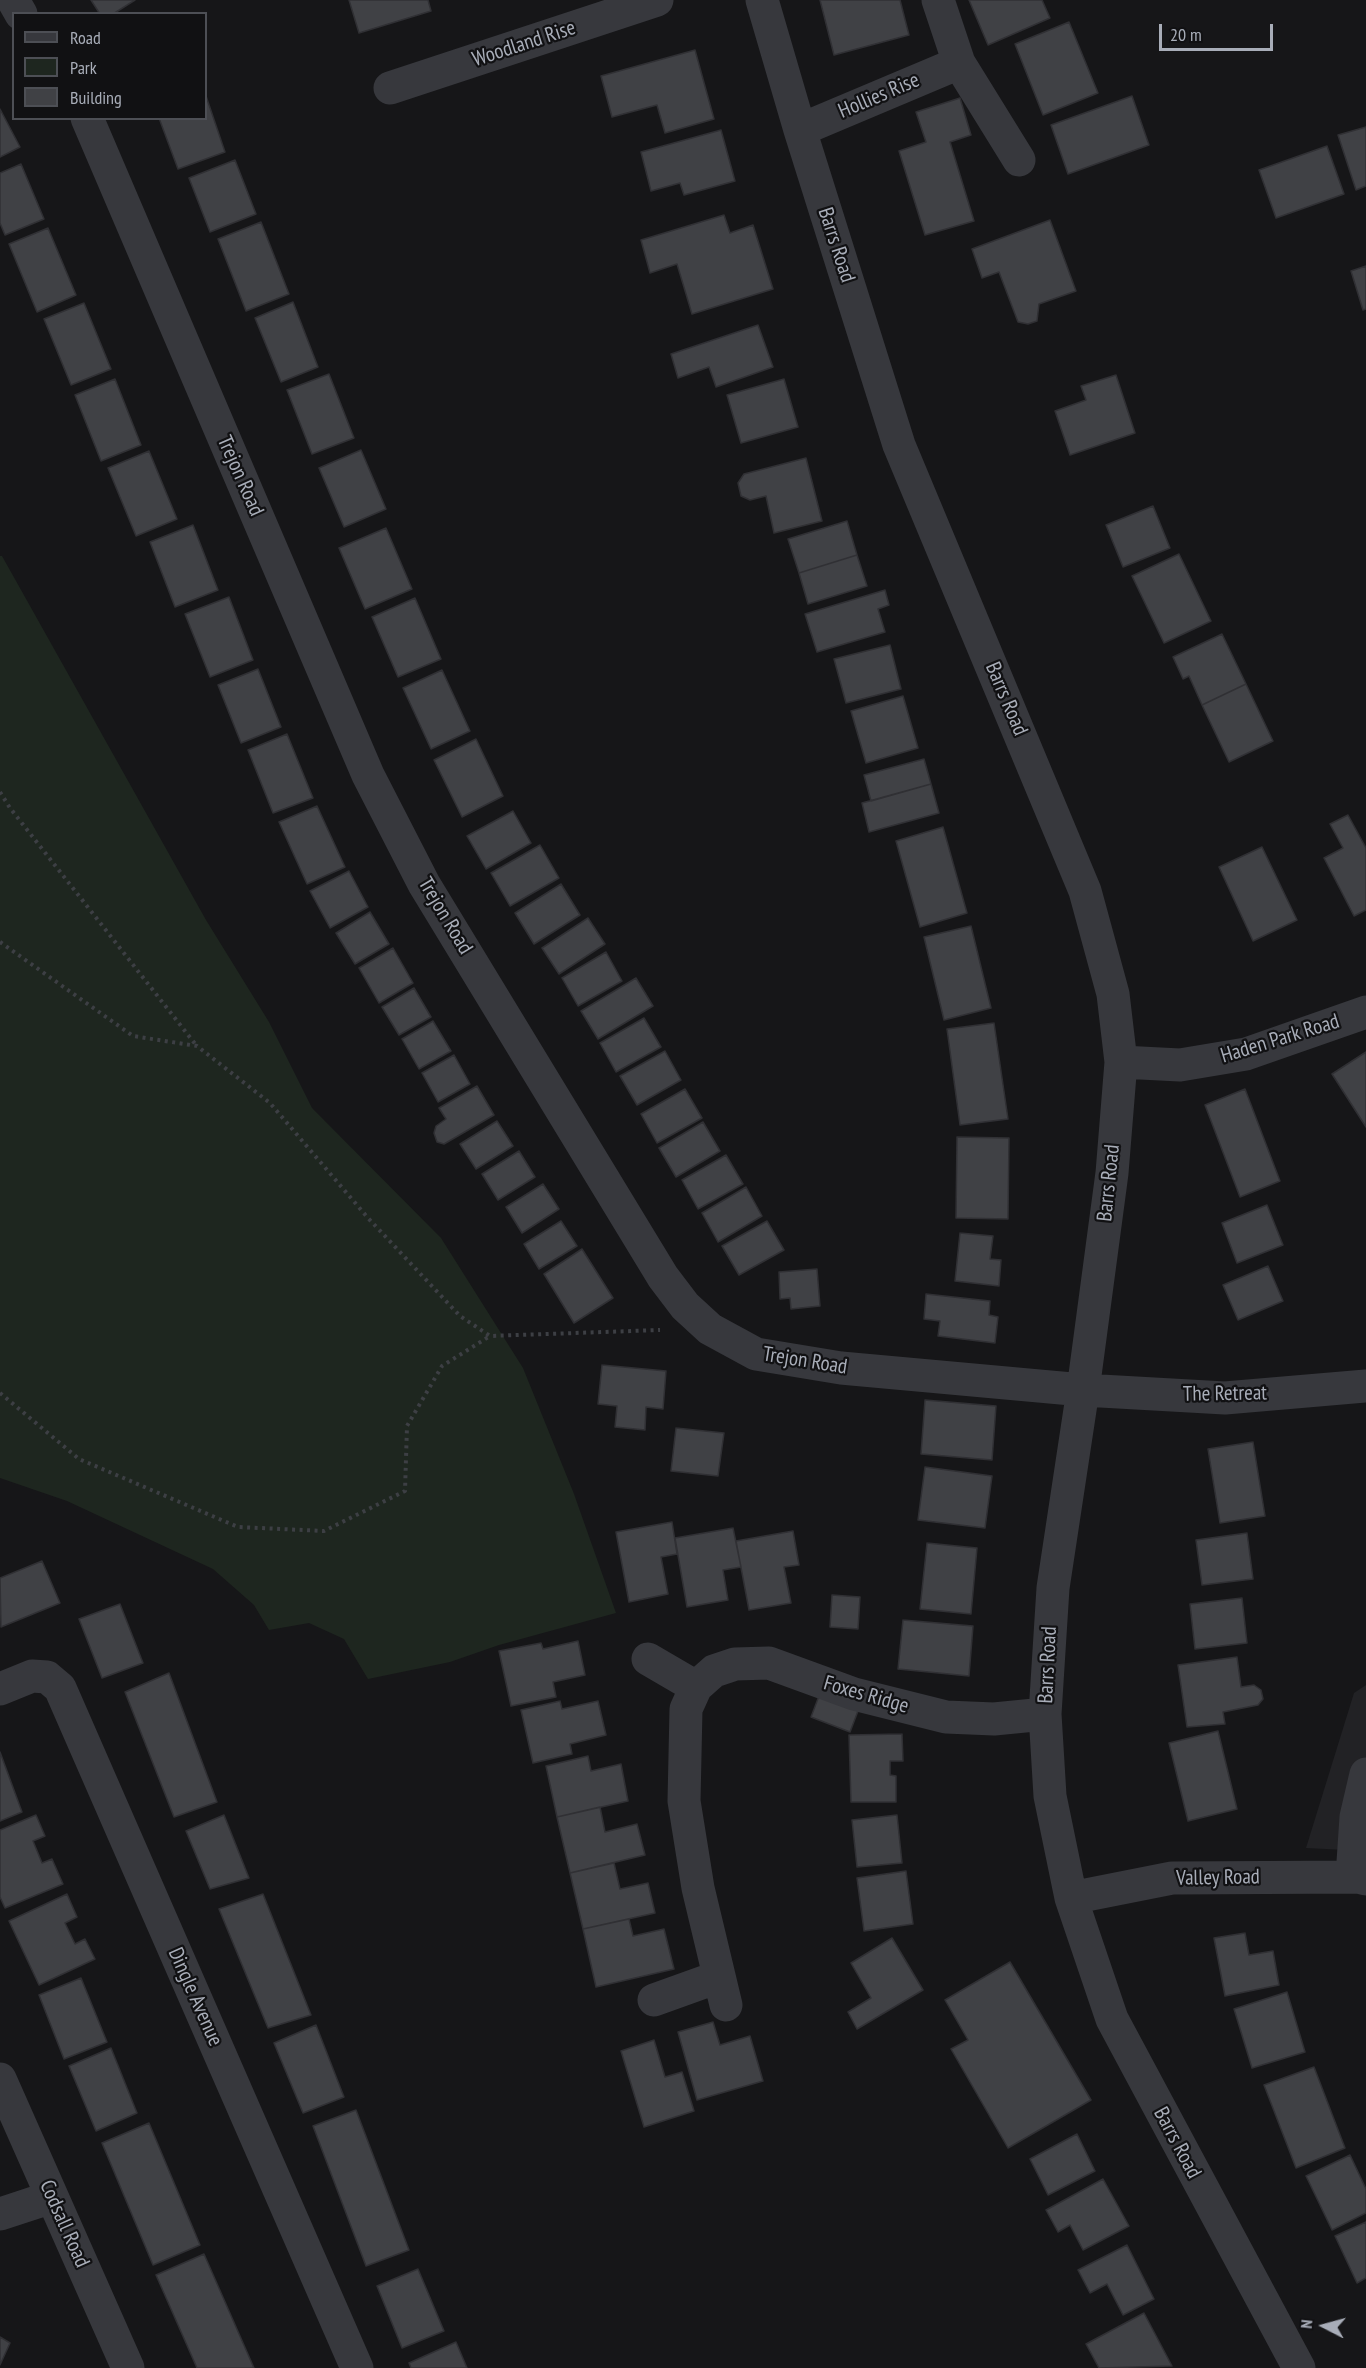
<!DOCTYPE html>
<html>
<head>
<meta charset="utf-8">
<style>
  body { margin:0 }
  #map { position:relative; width:1366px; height:2368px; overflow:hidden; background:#161618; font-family:"PT Sans Narrow",sans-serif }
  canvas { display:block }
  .legend { position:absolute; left:12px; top:12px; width:195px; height:108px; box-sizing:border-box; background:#111113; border:2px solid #4d4f55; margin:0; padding:8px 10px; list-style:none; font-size:18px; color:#a8adb8 }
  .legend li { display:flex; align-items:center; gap:12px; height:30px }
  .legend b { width:30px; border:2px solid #4d4f55 }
  .north { position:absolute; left:1294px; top:2296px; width:60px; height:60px; -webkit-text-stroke:4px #111113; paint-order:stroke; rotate:276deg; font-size:16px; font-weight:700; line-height:24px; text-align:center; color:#a8adb8 }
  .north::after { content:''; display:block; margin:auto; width:21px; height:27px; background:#a8adb8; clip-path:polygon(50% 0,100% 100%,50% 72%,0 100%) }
  .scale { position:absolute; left:1159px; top:24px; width:114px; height:27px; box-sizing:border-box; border:3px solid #a8adb8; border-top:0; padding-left:8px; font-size:18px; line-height:21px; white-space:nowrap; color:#a8adb8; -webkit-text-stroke:4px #111113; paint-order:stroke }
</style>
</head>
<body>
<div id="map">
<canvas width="1366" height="2368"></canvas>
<ul class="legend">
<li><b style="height:8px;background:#37383d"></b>Road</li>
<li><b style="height:16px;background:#1e261f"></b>Park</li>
<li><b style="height:16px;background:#404145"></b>Building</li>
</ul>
<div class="north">N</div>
<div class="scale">20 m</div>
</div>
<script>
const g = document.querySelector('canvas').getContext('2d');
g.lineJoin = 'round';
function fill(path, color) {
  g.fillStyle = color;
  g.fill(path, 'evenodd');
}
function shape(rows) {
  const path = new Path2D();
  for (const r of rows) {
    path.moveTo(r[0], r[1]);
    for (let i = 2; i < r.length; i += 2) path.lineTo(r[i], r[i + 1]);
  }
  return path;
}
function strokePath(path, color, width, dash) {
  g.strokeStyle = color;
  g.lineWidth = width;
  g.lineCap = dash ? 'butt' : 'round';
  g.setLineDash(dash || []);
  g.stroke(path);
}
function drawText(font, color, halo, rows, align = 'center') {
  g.font = font + ' "PT Sans Narrow",sans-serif';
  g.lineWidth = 4.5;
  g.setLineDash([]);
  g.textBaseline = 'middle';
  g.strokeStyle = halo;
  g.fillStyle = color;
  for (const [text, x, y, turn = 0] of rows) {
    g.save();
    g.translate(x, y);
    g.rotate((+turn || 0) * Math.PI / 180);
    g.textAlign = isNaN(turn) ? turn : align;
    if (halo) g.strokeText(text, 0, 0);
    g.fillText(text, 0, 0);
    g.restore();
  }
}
fill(shape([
  [1366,1685,1366,1851,1306,1848,1354,1693]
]), '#222225');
fill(shape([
  [0,556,2,556,206,920,269,1022,312,1108,441,1238,523,1368,574,1494,616,1613,499,1645,450,1662,368,1679,344,1639,309,1623,269,1630,254,1605,213,1569,67,1501,0,1478]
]), '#1e261f');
const building = shape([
  [91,0,135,0,113,14,100,14,91,0],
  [349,0,428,0,431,11,359,33,349,0],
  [820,0,900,0,909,35,834,55,820,0],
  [969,0,1042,0,1050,18,988,45,969,0],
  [1069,22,1098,93,1043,115,1015,44,1069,22],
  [695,50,714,119,665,133,657,105,612,117,601,76,695,50],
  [206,96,225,152,178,169,159,118,206,118,206,96],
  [1132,96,1149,145,1068,174,1051,125,1132,96],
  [960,98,971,135,950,142,974,221,925,235,899,151,926,142,916,112,960,98],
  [0,109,20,147,0,157,0,109],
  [1366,127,1366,186,1356,190,1338,135,1366,127],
  [721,130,735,181,684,195,680,183,651,191,641,152,721,130],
  [1327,146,1344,194,1276,218,1259,170,1327,146],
  [235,160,256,214,210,232,189,178,235,160],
  [21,164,44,219,5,235,0,223,0,173,21,164],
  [724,215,730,233,753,225,773,289,692,314,677,264,650,273,641,240,724,215],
  [1050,220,1076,291,1039,304,1037,321,1028,324,1018,322,999,272,982,278,972,249,1050,220],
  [261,222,289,294,246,311,218,239,261,222],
  [48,228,76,295,37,312,9,244,48,228],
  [1366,266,1366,309,1363,310,1351,271,1366,266],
  [293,302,318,367,281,382,255,318,293,302],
  [84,303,111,369,71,385,44,319,84,303],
  [758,325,773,367,716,387,709,367,678,378,671,354,758,325],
  [329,374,354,438,312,454,287,390,329,374],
  [1116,375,1135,433,1070,455,1055,411,1086,400,1081,386,1116,375],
  [115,379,141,445,101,461,75,395,115,379],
  [784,379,798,427,741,443,727,395,784,379],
  [361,450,386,509,344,527,319,468,361,450],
  [149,451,177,519,136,536,108,468,149,451],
  [806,458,822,521,774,533,766,496,750,500,741,496,738,483,744,474,806,458],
  [1153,506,1170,548,1123,567,1106,525,1153,506],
  [847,521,857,555,799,573,788,539,847,521],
  [193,525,218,590,175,607,150,542,193,525],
  [386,528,412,589,365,609,339,548,386,528],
  [1179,554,1211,621,1164,643,1132,576,1179,554],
  [857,555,867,586,808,604,799,573,857,555],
  [885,590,889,605,878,609,885,632,817,652,805,614,885,590],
  [229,597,253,660,210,677,185,614,229,597],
  [415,598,441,659,398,677,372,617,415,598],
  [1222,634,1246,684,1202,705,1189,676,1183,679,1173,657,1222,634],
  [890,645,901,689,846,703,834,659,890,645],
  [258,669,281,727,241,743,218,685,258,669],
  [442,670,470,731,431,749,403,688,442,670],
  [1246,684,1273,741,1229,762,1202,705,1246,684],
  [903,696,918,748,866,763,851,711,903,696],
  [287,734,313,798,273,813,248,750,287,734],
  [476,739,503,796,462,817,434,760,476,739],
  [924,759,931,784,871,801,864,775,924,759],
  [931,784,939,813,869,832,862,803,931,784],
  [317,806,345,867,307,884,279,822,317,806],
  [513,811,531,843,486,869,467,836,513,811],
  [1348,815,1366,848,1366,910,1354,916,1324,858,1343,848,1330,824,1348,815],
  [943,827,967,913,920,927,896,841,943,827],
  [540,845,559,878,510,906,491,873,540,845],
  [1262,847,1297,920,1253,941,1219,867,1262,847],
  [349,871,368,907,330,928,310,891,349,871],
  [561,884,580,915,534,944,515,913,561,884],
  [370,912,389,944,355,964,336,933,370,912],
  [588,918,605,944,559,974,542,948,588,918],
  [971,926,991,1008,944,1020,924,937,971,926],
  [393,948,413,983,379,1003,359,968,393,948],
  [606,952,622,981,578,1006,562,978,606,952],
  [636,978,653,1006,598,1039,581,1011,636,978],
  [414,988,431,1017,399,1035,382,1007,414,988],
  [644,1018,661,1047,616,1072,600,1043,644,1018],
  [433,1021,451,1051,419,1069,402,1039,433,1021],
  [994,1023,1008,1119,960,1125,947,1029,994,1023],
  [665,1051,681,1080,637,1105,620,1076,665,1051],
  [1366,1052,1366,1127,1332,1074,1366,1052],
  [454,1055,470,1084,438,1102,422,1073,454,1055],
  [477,1086,494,1115,444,1144,437,1142,434,1133,436,1126,446,1119,439,1108,477,1086],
  [685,1089,702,1118,657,1143,641,1114,685,1089],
  [1245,1089,1280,1181,1240,1197,1205,1105,1245,1089],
  [497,1121,513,1146,476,1169,460,1144,497,1121],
  [703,1122,720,1151,676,1177,659,1148,703,1122],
  [957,1137,1009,1138,1008,1219,956,1218,957,1137],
  [519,1151,535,1177,498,1200,482,1174,519,1151],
  [726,1155,743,1184,698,1209,682,1180,726,1155],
  [543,1184,559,1209,522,1233,506,1207,543,1184],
  [746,1187,762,1216,718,1242,702,1213,746,1187],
  [1267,1205,1283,1245,1237,1263,1222,1223,1267,1205],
  [561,1221,577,1246,539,1269,524,1244,561,1221],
  [767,1221,784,1250,739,1275,722,1246,767,1221],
  [960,1233,993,1236,990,1259,1001,1260,999,1286,955,1281,960,1233],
  [582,1249,613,1298,574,1323,544,1274,582,1249],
  [1268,1266,1283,1301,1238,1320,1223,1285,1268,1266],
  [817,1269,820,1306,791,1309,790,1298,780,1299,779,1272,817,1269],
  [926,1294,990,1301,989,1315,998,1317,995,1343,938,1336,940,1321,924,1319,926,1294],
  [602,1365,666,1371,663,1409,646,1407,645,1430,615,1427,617,1406,598,1404,602,1365],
  [925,1400,996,1406,992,1460,921,1454,925,1400],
  [676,1428,724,1433,718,1476,671,1471,676,1428],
  [1253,1442,1265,1516,1220,1523,1208,1449,1253,1442],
  [925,1467,992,1476,985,1528,918,1520,925,1467],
  [672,1522,677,1554,661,1557,668,1594,629,1602,616,1532,672,1522],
  [733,1528,741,1567,723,1570,728,1600,687,1607,675,1538,733,1528],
  [793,1531,799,1565,784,1567,791,1603,749,1610,736,1541,793,1531],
  [1247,1533,1253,1579,1202,1585,1196,1540,1247,1533],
  [927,1543,977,1548,971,1614,920,1609,927,1543],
  [42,1561,60,1603,1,1627,0,1578,42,1561],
  [832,1595,860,1597,858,1629,830,1627,832,1595],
  [1242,1598,1247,1643,1195,1649,1190,1604,1242,1598],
  [120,1604,143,1663,102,1678,79,1619,120,1604],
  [903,1620,973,1626,969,1676,898,1669,903,1620],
  [578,1641,585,1675,553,1682,556,1697,511,1706,499,1651,541,1643,543,1649,578,1641],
  [1237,1657,1241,1687,1254,1685,1261,1690,1263,1699,1258,1705,1223,1712,1225,1724,1187,1727,1178,1665,1237,1657],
  [169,1673,217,1802,174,1817,125,1692,169,1673],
  [819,1696,858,1711,850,1732,811,1717,819,1696],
  [560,1701,562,1709,598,1701,606,1735,570,1744,572,1754,533,1763,521,1710,560,1701],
  [1218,1731,1237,1809,1188,1821,1169,1743,1218,1731],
  [902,1734,903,1761,890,1761,890,1775,896,1776,896,1802,851,1802,849,1735,902,1734],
  [0,1752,22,1812,0,1821,0,1752],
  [588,1756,591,1771,621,1764,628,1801,557,1817,546,1766,588,1756],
  [600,1807,605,1832,637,1824,645,1855,570,1873,557,1817,600,1807],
  [36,1815,45,1836,33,1841,42,1863,52,1859,63,1884,5,1908,0,1897,0,1830,36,1815],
  [224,1815,249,1878,210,1889,186,1831,224,1815],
  [897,1815,902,1863,857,1867,852,1820,897,1815],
  [614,1863,620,1889,648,1883,655,1913,583,1929,570,1873,614,1863],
  [906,1871,913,1924,864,1931,857,1878,906,1871],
  [67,1894,77,1917,65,1923,75,1944,85,1939,95,1959,39,1985,9,1921,67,1894],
  [263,1894,311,2015,268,2028,219,1909,263,1894],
  [629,1919,633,1936,664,1929,674,1969,596,1987,583,1929,629,1919],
  [1245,1933,1249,1955,1273,1951,1279,1985,1225,1996,1214,1938,1245,1933],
  [892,1938,923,1990,857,2029,848,2012,871,1998,851,1963,892,1938],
  [1010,1962,1091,2100,1008,2148,951,2049,968,2040,945,2000,1010,1962],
  [81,1978,107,2042,64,2059,39,1995,81,1978],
  [1287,1992,1305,2052,1252,2068,1234,2009,1287,1992],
  [713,2022,720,2045,750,2036,763,2081,697,2100,678,2032,713,2022],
  [316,2025,344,2097,303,2113,274,2043,316,2025],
  [654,2040,665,2077,682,2072,694,2111,644,2127,621,2051,654,2040],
  [111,2048,137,2113,96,2131,69,2066,111,2048],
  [1314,2067,1345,2148,1296,2168,1264,2085,1314,2067],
  [356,2110,409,2250,366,2266,313,2126,356,2110],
  [149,2123,200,2245,153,2265,102,2143,149,2123],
  [1077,2134,1095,2171,1048,2195,1030,2159,1077,2134],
  [1350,2155,1366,2189,1366,2213,1332,2230,1306,2176,1350,2155],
  [1103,2179,1129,2226,1083,2250,1070,2225,1058,2232,1046,2210,1103,2179],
  [1366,2222,1366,2278,1357,2283,1335,2236,1366,2222],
  [1127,2245,1154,2299,1123,2315,1107,2284,1090,2293,1078,2270,1127,2245],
  [204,2254,254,2368,197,2368,156,2275,204,2254],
  [418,2269,444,2331,402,2348,377,2286,418,2269],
  [1144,2313,1172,2366,1099,2368,1086,2344,1144,2313],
  [0,2337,10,2343,0,2365,0,2337],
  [456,2342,467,2368,411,2368,409,2363,456,2342]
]);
fill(building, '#404145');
strokePath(building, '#303034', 1.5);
strokePath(shape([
  [0,792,10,808,196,1045],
  [0,942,133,1036,197,1046,270,1103,368,1218,460,1316,490,1336,660,1330],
  [0,1393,79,1459,238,1527,324,1531,405,1491,407,1426,442,1366,490,1336]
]), '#3d3f44', 4, [3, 4.5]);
strokePath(shape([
  [13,0,21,14],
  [762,0,800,130,899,445,1085,891,1113,994,1121,1062,1112,1173,1083,1390,1053,1588,1045,1714,1050,1796,1071,1898,1112,2019,1299,2368],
  [938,0,959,63,1019,160],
  [390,88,657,0],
  [87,118,368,775,424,884,663,1277,685,1306,710,1329,756,1354,841,1368,1083,1390,1225,1398,1366,1386],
  [800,130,959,63],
  [1121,1062,1180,1065,1246,1054,1366,1012],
  [648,1659,696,1687],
  [0,1689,32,1676,47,1677,60,1688,357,2368],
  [1352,1877,1356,1817,1366,1774],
  [1071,1898,1172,1878,1358,1877,1366,1879],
  [654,2000,718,1977],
  [726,2005,698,1888,684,1801,686,1709,696,1687,714,1671,735,1664,769,1663,854,1694,946,1717,994,1719,1045,1714],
  [0,2079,128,2368],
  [0,2214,52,2197]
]), '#37383d', 33);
drawText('21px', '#a8adb8', '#111113', [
  ["Woodland Rise",524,44,-18],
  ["Hollies Rise",879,96,-23],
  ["Barrs Road",836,245,72],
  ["Trejon Road",240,476,66],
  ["Barrs Road",1006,699,67],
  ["Trejon Road",445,916,59],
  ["Haden Park Road",1280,1039,-17],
  ["Barrs Road",1109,1183,-84],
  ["Trejon Road",805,1361,9],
  ["The Retreat",1225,1394,-1],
  ["Barrs Road",1048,1665,-87],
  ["Foxes Ridge",866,1695,16],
  ["Valley Road",1218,1878,-1],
  ["Dingle Avenue",195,1997,66],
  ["Barrs Road",1177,2143,62],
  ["Codsall Road",64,2224,66]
]);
</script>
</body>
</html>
